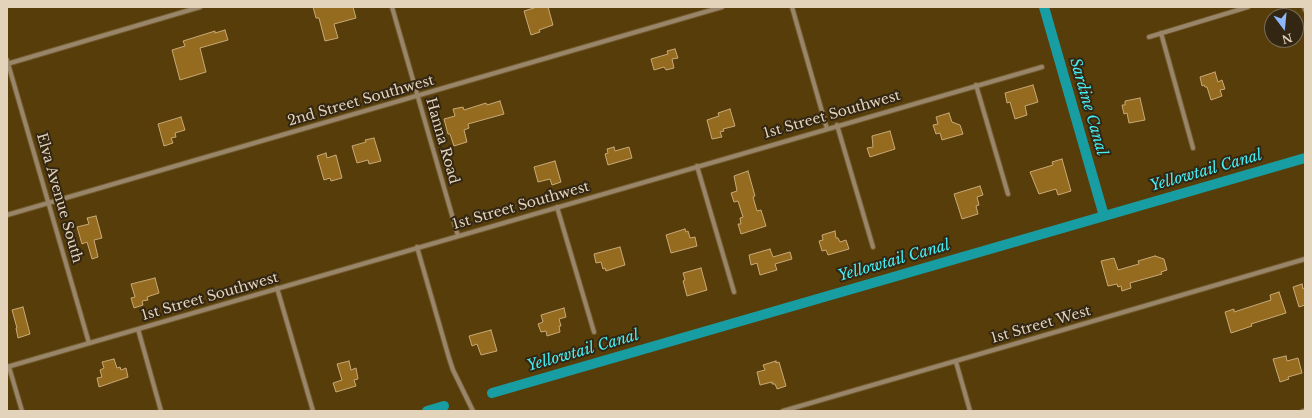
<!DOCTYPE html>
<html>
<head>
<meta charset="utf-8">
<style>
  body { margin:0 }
  #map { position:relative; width:1312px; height:418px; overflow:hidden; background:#573d09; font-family:"Libre Baskerville",serif }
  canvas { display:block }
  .frame { position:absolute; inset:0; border:8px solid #e3d3bb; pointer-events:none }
  .north { position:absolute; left:1264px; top:8px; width:40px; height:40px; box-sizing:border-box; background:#332713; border:1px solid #796c56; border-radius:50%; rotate:164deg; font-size:11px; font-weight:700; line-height:16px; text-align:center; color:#e3d3bb }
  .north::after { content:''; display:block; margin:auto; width:14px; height:18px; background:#8db9fc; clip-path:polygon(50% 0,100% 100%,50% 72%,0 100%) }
</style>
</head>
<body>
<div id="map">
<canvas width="1312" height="418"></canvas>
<div class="frame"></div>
<div class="north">N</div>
</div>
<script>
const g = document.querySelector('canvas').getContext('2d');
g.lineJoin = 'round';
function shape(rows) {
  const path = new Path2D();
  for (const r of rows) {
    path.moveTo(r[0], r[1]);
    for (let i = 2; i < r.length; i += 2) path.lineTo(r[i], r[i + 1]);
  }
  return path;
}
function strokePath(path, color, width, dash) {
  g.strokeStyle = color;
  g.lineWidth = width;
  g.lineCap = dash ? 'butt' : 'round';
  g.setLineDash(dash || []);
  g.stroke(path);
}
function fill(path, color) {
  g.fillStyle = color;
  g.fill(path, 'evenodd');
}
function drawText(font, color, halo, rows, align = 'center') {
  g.font = font + ' "Libre Baskerville",serif';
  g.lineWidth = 4;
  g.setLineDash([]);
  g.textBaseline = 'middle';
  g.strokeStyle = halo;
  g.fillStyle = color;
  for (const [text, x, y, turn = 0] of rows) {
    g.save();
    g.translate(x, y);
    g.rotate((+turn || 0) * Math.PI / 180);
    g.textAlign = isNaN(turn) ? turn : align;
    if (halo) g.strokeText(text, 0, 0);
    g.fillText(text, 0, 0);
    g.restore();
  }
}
strokePath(shape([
  [1044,7,1104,216],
  [492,393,1305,158],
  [427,411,444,406]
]), '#189ea2', 10);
const building = shape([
  [313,7,353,7,356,18,334,24,338,38,325,41,319,18,316,18,313,7],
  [537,7,548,7,553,25,539,30,540,32,531,35,524,11,537,7],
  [225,30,228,40,200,48,206,72,180,80,172,50,185,46,183,41,215,31,215,33,225,30],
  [675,49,678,58,672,59,674,68,666,70,664,67,654,70,651,59,668,54,667,51,675,49],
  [1215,72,1218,82,1222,80,1225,89,1220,90,1222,96,1211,100,1207,87,1205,87,1204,85,1202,86,1200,77,1215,72],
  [1033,85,1038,102,1025,106,1027,115,1015,119,1010,102,1007,103,1005,93,1033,85],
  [1140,98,1145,120,1129,123,1127,113,1124,114,1122,105,1125,105,1125,101,1140,98],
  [500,101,504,114,468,124,469,128,464,130,467,142,454,146,450,134,448,134,444,119,455,116,453,109,463,107,464,110,486,103,487,105,500,101],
  [730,109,735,126,723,129,724,131,720,132,722,137,712,139,707,120,719,116,718,113,730,109],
  [949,113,952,122,960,125,963,134,942,140,940,133,936,134,933,125,938,124,936,117,949,113],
  [181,117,185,130,175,133,176,137,171,138,173,143,164,146,158,124,181,117],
  [890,131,895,149,870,157,867,148,873,147,872,136,890,131],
  [374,138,381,161,369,164,368,160,357,163,352,146,366,142,365,140,374,138],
  [614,147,615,151,629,147,632,158,608,165,605,154,608,153,607,149,614,147],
  [326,153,327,158,336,155,342,178,331,181,330,178,324,180,317,156,326,153],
  [1062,159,1071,191,1058,195,1056,189,1039,194,1030,172,1053,165,1052,162,1062,159],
  [555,161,561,182,552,185,550,179,538,182,534,167,555,161],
  [748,171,755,196,753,197,757,211,761,210,766,226,741,234,738,224,741,224,740,218,743,217,738,201,734,202,731,193,737,191,734,176,748,171],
  [980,186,983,195,977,197,979,205,976,206,978,214,962,219,954,194,980,186],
  [96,216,102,238,94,240,98,257,92,259,87,242,82,244,77,227,89,224,87,218,96,216],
  [685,229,686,232,688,231,690,238,695,237,697,246,671,253,666,235,685,229],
  [835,231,836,238,838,238,840,242,846,240,849,249,828,255,826,250,822,251,819,241,823,240,822,235,835,231],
  [620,247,625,265,606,271,605,268,603,269,601,262,596,263,594,254,620,247],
  [770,249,773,257,790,252,792,259,775,264,777,270,760,275,757,263,751,265,749,255,770,249],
  [1155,256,1164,259,1167,270,1161,272,1162,274,1130,283,1131,288,1122,291,1121,286,1118,287,1117,284,1108,286,1101,261,1114,258,1118,270,1139,264,1138,261,1155,256],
  [701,268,707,290,687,296,683,281,685,280,683,273,701,268],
  [155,278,159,293,147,297,148,300,142,301,143,305,134,308,131,298,135,297,131,284,155,278],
  [1302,284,1303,289,1305,288,1305,305,1299,307,1293,287,1302,284],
  [1279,292,1286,313,1251,324,1252,326,1231,333,1225,312,1234,309,1234,312,1271,300,1270,295,1279,292],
  [23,307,30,334,18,338,16,328,17,328,12,310,23,307],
  [564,308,566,317,559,319,561,326,559,326,560,332,547,336,546,331,541,332,538,324,543,322,541,315,564,308],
  [491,330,497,351,481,355,477,344,472,346,469,336,491,330],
  [1286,356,1287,361,1298,358,1302,373,1288,377,1289,379,1280,382,1273,359,1286,356],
  [114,359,117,368,120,367,121,370,126,368,128,377,99,387,97,378,102,377,100,370,104,368,102,362,114,359],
  [349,361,351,370,356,368,358,379,354,380,356,386,336,392,333,383,342,380,337,364,349,361],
  [776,361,776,363,779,362,786,386,777,389,775,384,772,384,772,382,760,385,757,372,765,370,763,365,776,361]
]);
fill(building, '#956c1f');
strokePath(building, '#c8a978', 1);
const minor = shape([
  [392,7,458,236],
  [792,7,827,129],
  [1304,7,1305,10],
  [1161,33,1193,148],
  [1149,37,1248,7],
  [7,60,89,343],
  [7,64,200,7],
  [976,85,1008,194],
  [837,125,873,247],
  [697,166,734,292],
  [557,207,594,332],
  [7,215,722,7],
  [417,247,449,358,453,370,473,411],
  [277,288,313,411],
  [138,329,161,411],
  [956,362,970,411],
  [7,367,1042,67],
  [9,367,22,411],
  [783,411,1066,329,1305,259],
  [1303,411,1305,411]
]);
strokePath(minor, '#735b2d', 6);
strokePath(minor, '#99866a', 4);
drawText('14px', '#e3d3bb', '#332713', [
  ["2nd Street Southwest",361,101,-16],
  ["1st Street Southwest",832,115,-16],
  ["Hanna Road",442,141,74],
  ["Elva Avenue South",59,198,74],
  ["1st Street Southwest",521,206,-16],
  ["1st Street Southwest",210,297,-16],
  ["1st Street West",1041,325,-16]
]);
drawText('italic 15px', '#45eff5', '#332713', [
  ["Sardine Canal",1088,107,74],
  ["Yellowtail Canal",1206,171,-16],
  ["Yellowtail Canal",894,261,-16],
  ["Yellowtail Canal",583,351,-16]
]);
</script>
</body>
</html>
